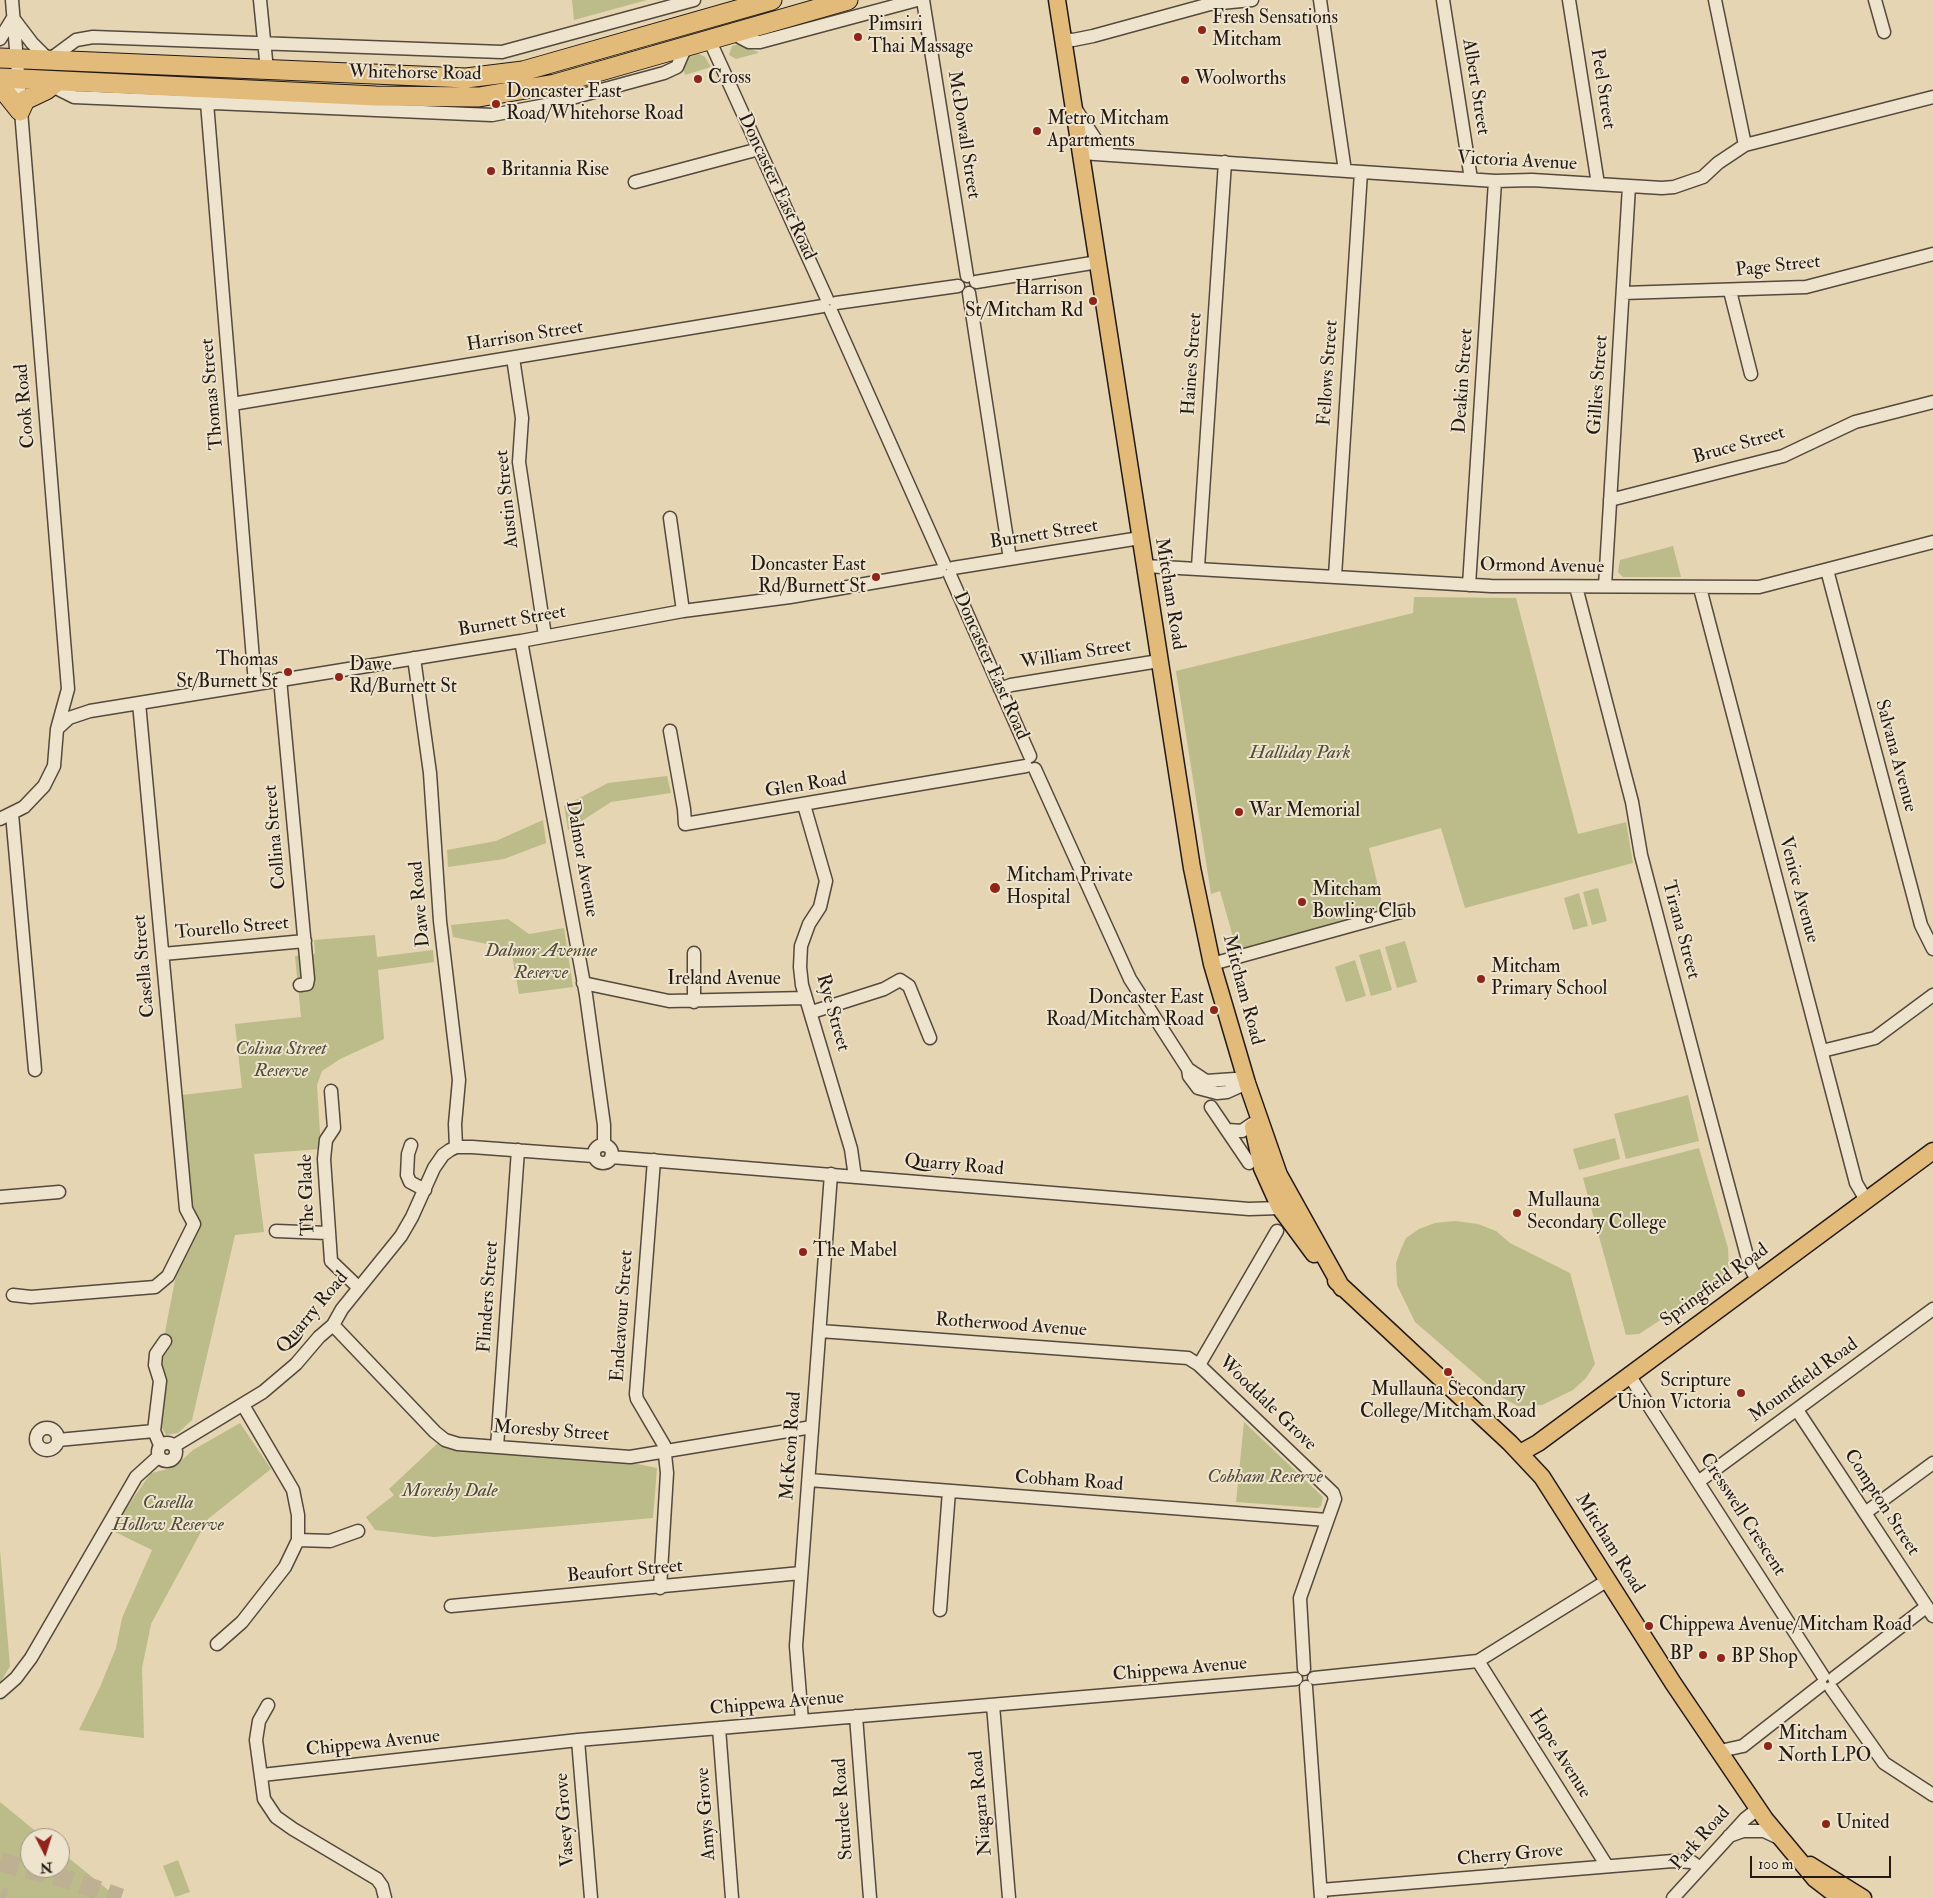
<!DOCTYPE html>
<html>
<head>
<meta charset="utf-8">
<style>
  body { margin:0 }
  #map { position:relative; width:1933px; height:1898px; overflow:hidden; background:#e5d5b3; font-family:"IM FELL Double Pica",serif }
  canvas { display:block }
  .north { position:absolute; left:20px; top:1828px; width:50px; height:50px; box-sizing:border-box; background:#eee4ce; border:1px solid #9d9384; border-radius:50%; rotate:175deg; font-size:14px; font-weight:700; line-height:20px; text-align:center; color:#241a14 }
  .north::after { content:''; display:block; margin:auto; width:18px; height:22px; background:#8f2418; clip-path:polygon(50% 0,100% 100%,50% 72%,0 100%) }
  .scale { position:absolute; left:1750px; top:1856px; width:141px; height:22px; box-sizing:border-box; border:2px solid #241a14; border-top:0; padding-left:6px; font-size:15px; line-height:18px; white-space:nowrap; color:#241a14; -webkit-text-stroke:4px #eee4ce; paint-order:stroke }
</style>
</head>
<body>
<div id="map">
<canvas width="1933" height="1898"></canvas>
<div class="north">N</div>
<div class="scale">100 m</div>
</div>
<script>
const g = document.querySelector('canvas').getContext('2d');
g.lineJoin = 'round';
function fill(path, color) {
  g.fillStyle = color;
  g.fill(path, 'evenodd');
}
function shape(rows) {
  const path = new Path2D();
  for (const r of rows) {
    if (r.length === 3) {
      path.moveTo(r[0] + r[2], r[1]);
      path.arc(r[0], r[1], r[2], 0, 2 * Math.PI);
      continue;
    }
    path.moveTo(r[0], r[1]);
    for (let i = 2; i < r.length; i += 2) path.lineTo(r[i], r[i + 1]);
  }
  return path;
}
function strokePath(path, color, width, dash) {
  g.strokeStyle = color;
  g.lineWidth = width;
  g.lineCap = dash ? 'butt' : 'round';
  g.setLineDash(dash || []);
  g.stroke(path);
}
function drawText(font, color, halo, rows, align = 'center') {
  g.font = font + ' "IM FELL Double Pica",serif';
  g.lineWidth = 4;
  g.setLineDash([]);
  g.textBaseline = 'middle';
  g.strokeStyle = halo;
  g.fillStyle = color;
  for (const [text, x, y, turn = 0] of rows) {
    g.save();
    g.translate(x, y);
    g.rotate((+turn || 0) * Math.PI / 180);
    g.textAlign = isNaN(turn) ? turn : align;
    if (halo) g.strokeText(text, 0, 0);
    g.fillText(text, 0, 0);
    g.restore();
  }
}
fill(shape([
  [572,0,647,0,574,20],
  [738,44,758,52,758,53,736,59,729,55,732,46],
  [697,53,705,57,711,67,685,75,683,66,690,55],
  [1673,546,1681,577,1623,577,1618,572,1620,560],
  [1414,597,1516,598,1578,834,1626,822,1633,863,1465,908,1441,828,1369,848,1384,912,1237,951,1220,891,1211,894,1176,671,1413,613],
  [667,776,671,793,611,802,568,830,564,806,608,783],
  [543,820,546,843,504,859,448,867,447,850,496,841],
  [1598,888,1607,921,1592,925,1583,892],
  [1579,893,1588,926,1573,930,1564,898],
  [508,919,529,934,564,928,573,987,519,994,511,949,453,937,451,925],
  [375,935,377,957,433,950,434,962,378,970,384,1039,340,1059,322,1071,317,1085,321,1149,254,1154,264,1232,235,1235,192,1420,178,1433,166,1435,160,1424,163,1394,162,1357,164,1337,181,1249,194,1224,182,1095,242,1088,235,1024,301,1017,295,956,315,954,314,940],
  [1405,941,1417,982,1397,988,1385,947],
  [1380,949,1392,990,1371,996,1359,955],
  [1355,960,1366,996,1346,1002,1335,967],
  [1688,1095,1699,1141,1626,1159,1614,1114],
  [1615,1138,1620,1159,1579,1170,1573,1149],
  [1699,1148,1728,1248,1729,1272,1726,1277,1639,1334,1626,1335,1583,1178],
  [1455,1221,1478,1224,1496,1231,1510,1243,1570,1273,1595,1364,1586,1378,1573,1390,1542,1405,1518,1406,1503,1398,1415,1322,1397,1285,1396,1263,1401,1249,1406,1238,1419,1229,1435,1223],
  [1244,1422,1323,1497,1321,1506,1318,1508,1236,1502],
  [240,1423,271,1469,208,1519,151,1624,142,1668,144,1738,79,1730,100,1687,116,1648,122,1618,152,1550,111,1530,151,1473,173,1468,193,1450],
  [438,1443,447,1447,623,1461,657,1468,653,1518,434,1537,375,1530,366,1517,394,1495,389,1489],
  [0,1550,10,1666,0,1683],
  [0,1802,44,1838,30,1838,30,1868,60,1868,60,1851,118,1898,0,1898],
  [178,1860,190,1892,175,1897,163,1866]
]), '#bbbc89');
strokePath(shape([
  [0,1862,69,1880,121,1898],
  [0,1896,6,1898]
]), '#beb093', 19, [19, 9]);
const minor = shape([
  [260,0,267,70],
  [923,0,967,276],
  [1320,0,1345,171],
  [1443,0,1471,179],
  [1569,0,1598,184],
  [1715,0,1745,145],
  [1875,0,1884,32],
  [732,33,749,42,760,42,917,0],
  [0,39,13,18,32,43,49,60,76,40,93,37,502,52,694,0],
  [709,39,827,299],
  [1063,39,1073,40,1093,36,1210,4,1252,0],
  [58,81,60,90,74,97,492,115,546,105,664,73,677,67,686,46],
  [207,103,255,683],
  [1075,108,1096,140,1111,155],
  [1081,153,1495,181,1532,180,1662,188,1674,187,1703,177,1718,163,1745,145,1933,97],
  [635,182,759,149],
  [976,282,1098,262],
  [1730,291,1751,374],
  [969,293,1010,559],
  [1623,293,1806,287,1933,254],
  [836,303,958,286],
  [831,311,944,564],
  [513,358,522,418,519,462,545,636],
  [232,404,823,306],
  [1610,500,1783,456,1855,422,1933,402],
  [670,518,683,611],
  [1145,566,1491,586,1759,587,1933,542],
  [1198,567,1225,162],
  [953,568,1140,538],
  [1827,570,1921,925,1933,949],
  [950,575,1030,756],
  [1335,576,1361,172],
  [1469,585,1495,181],
  [1605,586,1629,186],
  [1576,587,1632,802,1641,855,1700,1080,1750,1267,1757,1280],
  [1700,588,1856,1183,1866,1200],
  [521,641,586,995,604,1125,604,1145],
  [414,658,430,773,440,921,459,1080,455,1124,456,1147],
  [280,679,308,979,307,984,300,985],
  [1000,689,1011,685,1159,661],
  [57,729,69,718,90,711,521,641,683,611,790,597,940,571],
  [670,731,684,809,685,824,1026,766],
  [1035,769,1130,979,1188,1069,1189,1076,1198,1088,1217,1093,1227,1092,1247,1083],
  [804,805,826,881,820,907,809,924,801,946,800,967,802,985,851,1149,855,1177],
  [12,814,35,1070],
  [0,819,24,807,44,786,54,766,57,729,68,689,12,0],
  [163,954,305,941],
  [1212,964,1404,911],
  [583,983,669,1001,806,998],
  [694,1002,694,953],
  [812,1012,884,989,900,980,909,986,930,1038],
  [1822,1051,1875,1038,1933,995],
  [1188,1069,1206,1081,1235,1079,1247,1083],
  [331,1091,334,1128,326,1140,324,1159,331,1261,359,1288],
  [1211,1107,1249,1163],
  [1228,1130,1242,1131,1252,1124],
  [411,1145,408,1154,407,1175,410,1182,425,1190],
  [603,1154,9],
  [611,1157,1249,1209,1280,1208,1286,1205],
  [654,1160,636,1394,637,1399,664,1445,667,1473,660,1588],
  [0,1197,59,1192],
  [276,1231,328,1233],
  [1277,1231,1199,1365,1333,1493,1335,1499,1300,1598,1304,1669],
  [13,1295,31,1297,155,1287,168,1276,194,1224,186,1209,139,703],
  [333,1325,435,1432,445,1440,458,1444,630,1457,812,1427],
  [820,1331,1188,1358,1199,1365],
  [1629,1375,1823,1676],
  [1797,1410,1933,1616],
  [47,1439,11],
  [58,1440,154,1431],
  [167,1452,9],
  [160,1445,154,1431,160,1381,155,1365,156,1354,165,1341],
  [174,1446,263,1392,296,1364,319,1337,333,1325,342,1309,401,1236,412,1217,434,1168,443,1155,450,1150,456,1147,472,1147,594,1156],
  [497,1447,518,1150],
  [809,1480,1327,1520],
  [1698,1482,1933,1309],
  [1865,1513,1933,1463],
  [298,1540,330,1541,358,1531],
  [451,1606,801,1573],
  [940,1610,949,1491],
  [217,1644,242,1622,285,1567,298,1540,298,1515,293,1490,243,1405],
  [1478,1661,1607,1866],
  [1314,1678,1478,1661,1608,1580],
  [1834,1678,1926,1607],
  [1306,1687,1321,1898],
  [1831,1688,1884,1763,1933,1795],
  [0,1692,16,1678,31,1658,136,1477,158,1457],
  [268,1705,259,1721,256,1740,264,1799,276,1817,293,1829,377,1879,382,1886,385,1898],
  [993,1705,1009,1898],
  [856,1716,870,1898],
  [802,1721,796,1646,831,1174],
  [719,1728,732,1898],
  [578,1740,591,1898],
  [1720,1751,1743,1746,1821,1685],
  [262,1775,578,1740,1296,1679],
  [1729,1836,1743,1831,1764,1831,1779,1838],
  [1321,1890,1673,1861,1692,1862,1700,1868],
  [1673,1898,1745,1819,1759,1808]
]);
const major = shape([
  [1057,0,1192,868,1212,964,1247,1083,1279,1175,1342,1288],
  [1253,1127,1262,1168,1280,1208,1314,1254],
  [1336,1281,1510,1443,1542,1477,1673,1683,1765,1819,1815,1879,1840,1898],
  [1520,1453,1538,1443,1933,1151],
  [1810,1865,1863,1898]
]);
const highway = shape([
  [0,58,466,78,523,71,772,0],
  [0,78,376,96,479,97,555,84,848,0],
  [0,86,20,111,25,100,46,90,58,81]
]);
strokePath(minor, '#54493c', 15);
strokePath(major, '#241a14', 19);
strokePath(highway, '#241a14', 21);
strokePath(minor, '#eee4ce', 12);
strokePath(major, '#e2ba7a', 16);
strokePath(highway, '#e2ba7a', 19);
for (const [x, y, r, color] of [
  [1202,30,5,"#8f2418"],
  [858,37,5,"#8f2418"],
  [698,79,5,"#8f2418"],
  [1185,80,5,"#8f2418"],
  [496,104,5,"#8f2418"],
  [1037,131,5,"#8f2418"],
  [491,171,5,"#8f2418"],
  [1093,301,5,"#8f2418"],
  [876,577,5,"#8f2418"],
  [288,672,5,"#8f2418"],
  [339,677,5,"#8f2418"],
  [1239,812,5,"#8f2418"],
  [995,888,6,"#8f2418"],
  [1302,902,5,"#8f2418"],
  [1481,979,5,"#8f2418"],
  [1214,1010,5,"#8f2418"],
  [1517,1213,5,"#8f2418"],
  [803,1252,5,"#8f2418"],
  [1448,1372,5,"#8f2418"],
  [1741,1393,5,"#8f2418"],
  [1649,1626,5,"#8f2418"],
  [1703,1655,5,"#8f2418"],
  [1721,1658,5,"#8f2418"],
  [1768,1746,5,"#8f2418"],
  [1826,1824,5,"#8f2418"]
]) {
  const dot = new Path2D();
  dot.arc(x, y, r, 0, 2 * Math.PI);
  g.fillStyle = color;
  g.fill(dot);
  strokePath(dot, '#eee4ce', 2);
}
drawText('19px', '#241a14', '#eee4ce', [
  ["Fresh Sensations",1212,19],
  ["Mitcham",1212,41],
  ["Pimsiri",868,26],
  ["Thai Massage",868,48],
  ["Cross",708,79],
  ["Woolworths",1195,80],
  ["Doncaster East",506,93],
  ["Road/Whitehorse Road",506,115],
  ["Metro Mitcham",1047,120],
  ["Apartments",1047,142],
  ["Britannia Rise",501,171],
  ["Harrison",1083,290,"right"],
  ["St/Mitcham Rd",1083,312,"right"],
  ["Doncaster East",866,566,"right"],
  ["Rd/Burnett St",866,588,"right"],
  ["Thomas",278,661,"right"],
  ["St/Burnett St",278,683,"right"],
  ["Dawe",349,666],
  ["Rd/Burnett St",349,688],
  ["War Memorial",1249,812],
  ["Mitcham Private",1006,877],
  ["Hospital",1006,899],
  ["Mitcham",1312,891],
  ["Bowling Club",1312,913],
  ["Mitcham",1491,968],
  ["Primary School",1491,990],
  ["Doncaster East",1204,999,"right"],
  ["Road/Mitcham Road",1204,1021,"right"],
  ["Mullauna",1527,1202],
  ["Secondary College",1527,1224],
  ["The Mabel",813,1252],
  ["Scripture",1731,1382,"right"],
  ["Union Victoria",1731,1404,"right"],
  ["Mullauna Secondary",1448,1391,"center"],
  ["College/Mitcham Road",1448,1413,"center"],
  ["Chippewa Avenue/Mitcham Road",1659,1626],
  ["BP",1693,1655,"right"],
  ["BP Shop",1731,1658],
  ["Mitcham",1778,1735],
  ["North LPO",1778,1757],
  ["United",1836,1824]
], 'left');
drawText('19px', '#241a14', '#eee4ce', [
  ["Whitehorse Road",415,74,1],
  ["Albert Street",1475,87,81],
  ["Peel Street",1602,89,81],
  ["McDowall Street",963,135,81],
  ["Victoria Avenue",1517,162,3],
  ["Doncaster East Road",776,187,65],
  ["Page Street",1778,267,-6],
  ["Harrison Street",525,337,-9],
  ["Haines Street",1193,364,-86],
  ["Fellows Street",1329,373,-86],
  ["Deakin Street",1464,381,-86],
  ["Gillies Street",1599,385,-86],
  ["Thomas Street",213,394,-95],
  ["Cook Road",26,406,-95],
  ["Bruce Street",1739,446,-16],
  ["Austin Street",508,499,-96],
  ["Burnett Street",1044,535,-9],
  ["Ormond Avenue",1542,567,1],
  ["Mitcham Road",1169,594,81],
  ["Burnett Street",512,622,-10],
  ["William Street",1076,655,-9],
  ["Doncaster East Road",990,666,66],
  ["Salvana Avenue",1895,756,75],
  ["Glen Road",806,786,-9],
  ["Collina Street",276,837,-95],
  ["Dalmor Avenue",581,859,80],
  ["Venice Avenue",1798,890,75],
  ["Dawe Road",421,904,-95],
  ["Tourello Street",232,929,-5],
  ["Tirana Street",1680,930,75],
  ["Casella Street",145,966,-95],
  ["Ireland Avenue",724,980],
  ["Mitcham Road",1242,990,75],
  ["Rye Street",832,1013,74],
  ["Quarry Road",954,1166,5],
  ["The Glade",308,1195,-92],
  ["Springfield Road",1715,1286,-36],
  ["Flinders Street",489,1297,-86],
  ["Quarry Road",313,1313,-50],
  ["Endeavour Street",623,1316,-86],
  ["Rotherwood Avenue",1011,1326,4],
  ["Mountfield Road",1804,1381,-36],
  ["Wooddale Grove",1267,1404,44],
  ["Moresby Street",551,1432,4],
  ["McKeon Road",792,1446,-86],
  ["Cobham Road",1069,1482,4],
  ["Compton Street",1881,1503,57],
  ["Cresswell Crescent",1742,1515,57],
  ["Mitcham Road",1609,1544,58],
  ["Beaufort Street",625,1572,-5],
  ["Chippewa Avenue",1180,1670,-5],
  ["Chippewa Avenue",777,1704,-5],
  ["Chippewa Avenue",373,1744,-6],
  ["Hope Avenue",1559,1754,58],
  ["Niagara Road",982,1803,-95],
  ["Sturdee Road",844,1809,-94],
  ["Amys Grove",707,1814,-94],
  ["Vasey Grove",566,1820,-94],
  ["Park Road",1701,1839,-48],
  ["Cherry Grove",1510,1856,-5]
]);
drawText('italic 19px', '#514b37', '#eee4ce', [
  ["Halliday Park",1300,754],
  ["Dalmor Avenue",541,952],
  ["Reserve",541,974],
  ["Colina Street",281,1050],
  ["Reserve",281,1072],
  ["Cobham Reserve",1265,1478],
  ["Moresby Dale",450,1492],
  ["Casella",168,1504],
  ["Hollow Reserve",168,1526]
]);
</script>
</body>
</html>
